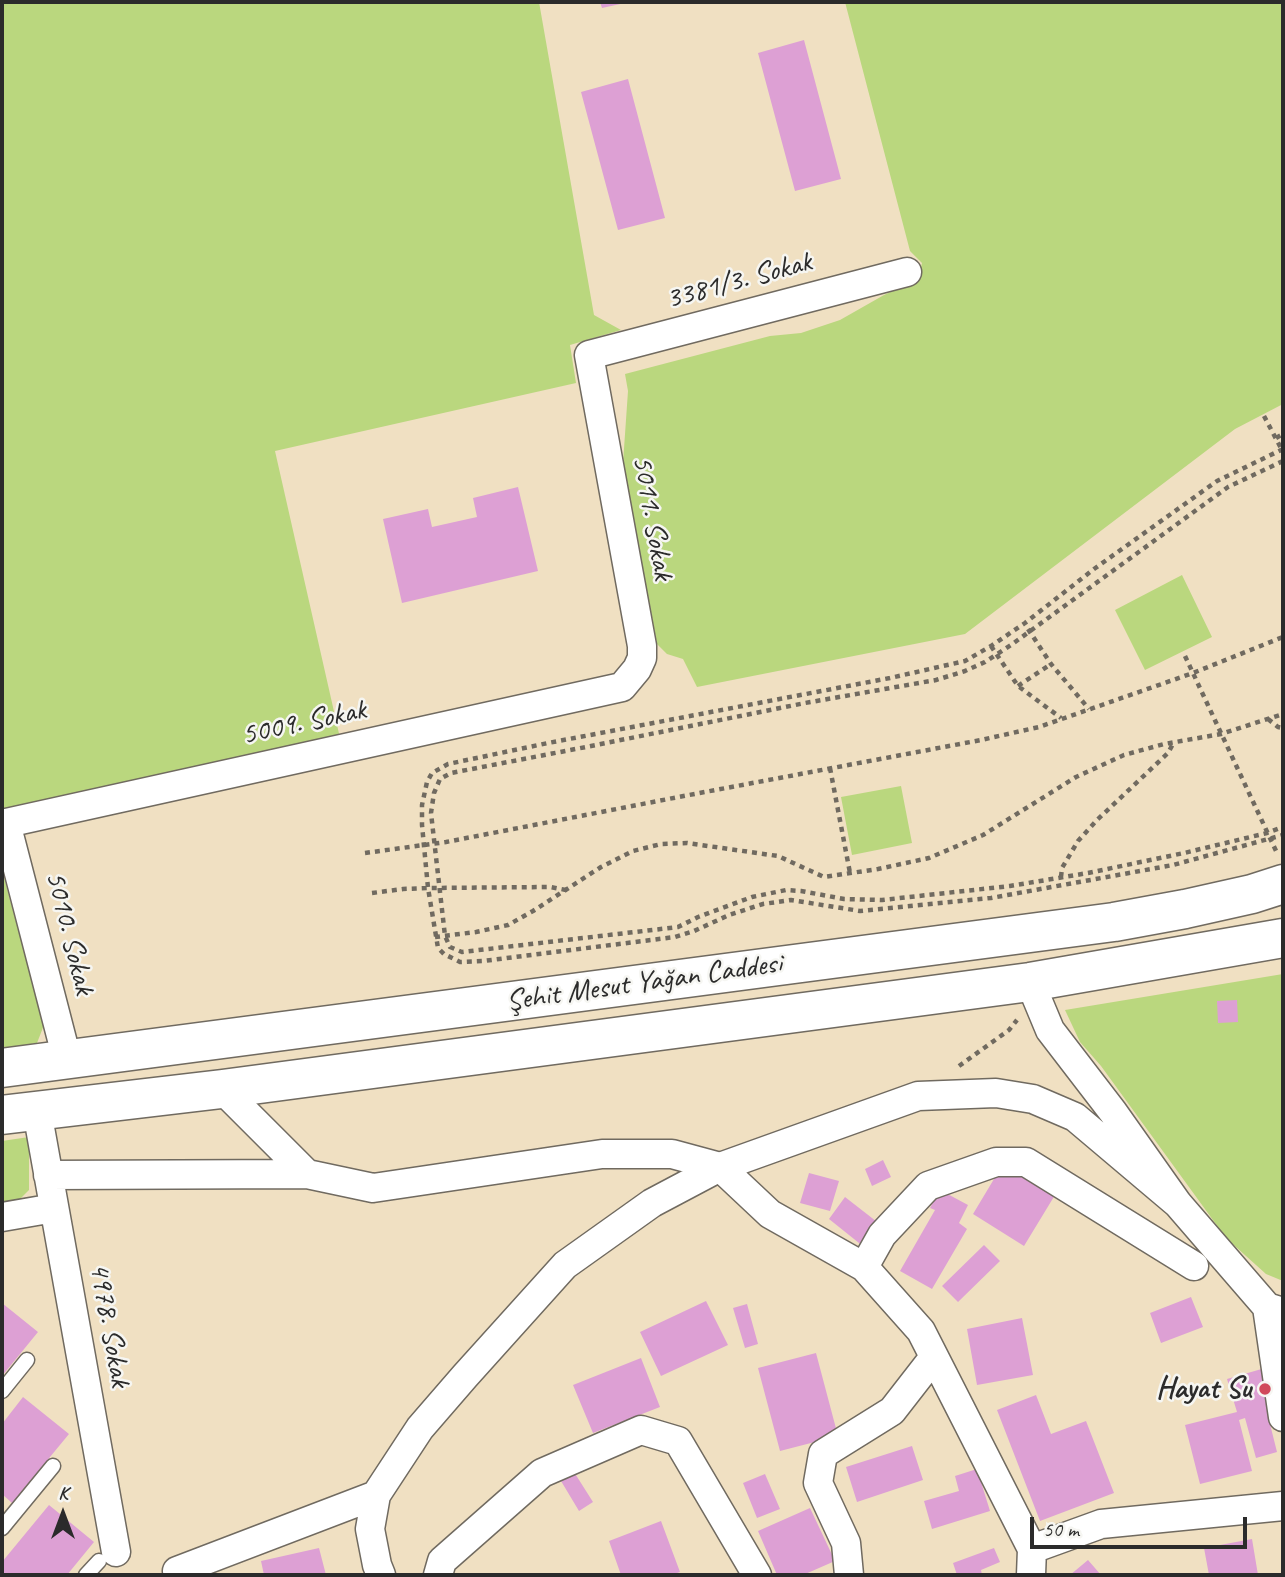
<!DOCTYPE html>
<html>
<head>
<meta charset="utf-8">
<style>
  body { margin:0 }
  #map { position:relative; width:1285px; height:1577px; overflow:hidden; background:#f0e0c2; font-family:Caveat,sans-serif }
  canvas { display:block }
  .frame { position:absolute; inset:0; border:4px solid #2b2b2b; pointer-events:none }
  .north { position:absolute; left:28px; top:1479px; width:70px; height:70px; -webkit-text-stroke:5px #f6f6f2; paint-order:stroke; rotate:0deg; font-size:19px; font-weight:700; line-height:28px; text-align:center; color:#2b2b2b }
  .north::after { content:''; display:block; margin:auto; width:24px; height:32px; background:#2b2b2b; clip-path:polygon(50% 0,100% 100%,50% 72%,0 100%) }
  .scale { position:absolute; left:1030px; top:1517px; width:217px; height:32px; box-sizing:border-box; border:4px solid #2b2b2b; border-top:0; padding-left:9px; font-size:21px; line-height:24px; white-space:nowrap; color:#2b2b2b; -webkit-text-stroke:5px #f6f6f2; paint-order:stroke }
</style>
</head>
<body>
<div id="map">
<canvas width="1285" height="1577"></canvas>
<div class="frame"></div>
<div class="north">K</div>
<div class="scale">50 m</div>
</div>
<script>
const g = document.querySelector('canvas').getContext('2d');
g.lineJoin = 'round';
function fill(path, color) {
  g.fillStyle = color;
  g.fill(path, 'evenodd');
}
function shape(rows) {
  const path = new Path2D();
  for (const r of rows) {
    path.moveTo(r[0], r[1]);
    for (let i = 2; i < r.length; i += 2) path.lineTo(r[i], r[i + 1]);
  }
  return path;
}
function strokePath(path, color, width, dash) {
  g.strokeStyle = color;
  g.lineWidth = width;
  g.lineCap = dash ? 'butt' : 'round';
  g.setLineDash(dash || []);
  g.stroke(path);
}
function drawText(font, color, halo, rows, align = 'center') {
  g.font = font + ' Caveat,sans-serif';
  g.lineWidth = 5;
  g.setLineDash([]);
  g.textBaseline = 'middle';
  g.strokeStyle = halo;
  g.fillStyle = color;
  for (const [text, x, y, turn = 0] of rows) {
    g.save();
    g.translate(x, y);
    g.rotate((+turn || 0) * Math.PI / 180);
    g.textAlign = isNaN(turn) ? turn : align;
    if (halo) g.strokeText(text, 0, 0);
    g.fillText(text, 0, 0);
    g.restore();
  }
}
fill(shape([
  [2,2,539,2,594,315,621,330,570,345,576,383,275,451,340,738,2,811],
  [845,2,1283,2,1283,404,1235,429,965,634,697,687,683,659,667,654,657,644,623,463,628,391,625,374,770,336,801,333,840,320,884,295,918,279,922,263,910,251],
  [1182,575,1212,637,1145,670,1115,610],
  [901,786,912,843,852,855,841,797],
  [2,870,44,1025,37,1043,2,1049],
  [1283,974,1283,1281,1266,1274,1226,1238,1101,1066,1080,1042,1065,1010],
  [29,1137,29,1190,9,1210,2,1212,2,1141]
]), '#bad77e');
fill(shape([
  [600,2,624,2,625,3,602,8],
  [804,40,841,179,795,191,758,53],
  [628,79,665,218,618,230,581,92],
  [518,487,538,571,402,603,383,519,428,509,432,527,477,517,473,498],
  [1237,1000,1238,1022,1218,1023,1217,1001],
  [883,1160,891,1177,872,1186,865,1169],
  [1003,1164,1055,1195,1024,1246,973,1214],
  [809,1173,839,1181,830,1211,800,1203],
  [940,1190,968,1205,959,1223,967,1229,932,1289,900,1271,935,1210,930,1208],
  [845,1197,881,1225,864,1247,829,1219],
  [984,1245,1000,1261,958,1302,942,1286],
  [1191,1297,1203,1327,1161,1343,1150,1313],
  [706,1301,728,1345,661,1376,640,1332],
  [2,1303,38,1332,2,1376],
  [747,1304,758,1344,745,1348,733,1308],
  [1022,1318,1033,1375,977,1385,967,1329],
  [816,1353,838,1436,780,1451,758,1368],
  [641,1358,660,1407,593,1433,573,1385],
  [1265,1368,1277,1409,1267,1412,1277,1452,1256,1458,1245,1418,1239,1420,1252,1471,1200,1484,1185,1425,1237,1412,1227,1379],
  [1036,1395,1051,1434,1086,1421,1114,1493,1040,1521,997,1410],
  [23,1397,69,1434,12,1503,2,1494,2,1424],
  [912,1446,923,1480,857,1502,846,1467],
  [977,1469,990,1511,932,1529,924,1501,959,1491,955,1476],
  [574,1472,593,1502,579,1511,561,1481],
  [765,1474,780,1509,757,1518,743,1483],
  [49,1505,94,1542,67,1575,2,1575,2,1562],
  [810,1508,835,1561,803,1575,777,1575,758,1531],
  [661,1521,680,1572,671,1575,621,1575,609,1541],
  [1252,1539,1258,1575,1209,1575,1204,1548],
  [319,1548,326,1575,264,1575,261,1561],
  [994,1548,1000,1562,981,1570,982,1575,957,1575,953,1563],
  [1088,1560,1101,1575,1070,1575]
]), '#dda0d4');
const lane = shape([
  [2,1391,27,1360],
  [2,1528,53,1466],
  [86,1575,99,1561]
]);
const street = shape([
  [6,823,67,1059],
  [2,824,622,687,637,669,642,658,642,646,589,355,907,272],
  [1030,982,1050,1030,1113,1112,1178,1204,1267,1307,1283,1312],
  [222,1089,307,1174,373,1188,602,1154,672,1154,720,1167,770,1214,864,1267,921,1331,1032,1549,1031,1575],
  [37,1111,116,1552],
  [48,1175,307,1174],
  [2,1217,54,1208],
  [864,1267,882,1235,928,1186,996,1162,1026,1162,1194,1266],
  [1267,1307,1283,1417],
  [1032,1549,1101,1524,1283,1506],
  [177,1571,376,1495],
  [381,1575,377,1565,370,1529,376,1495,420,1428,465,1376,565,1265,652,1203,720,1167,918,1096,996,1093,1033,1099,1075,1117,1178,1204],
  [438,1575,442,1561,542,1473,641,1430,678,1441,757,1575],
  [849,1575,846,1543,818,1483,823,1454,892,1411,934,1357]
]);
const secondary = shape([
  [2,1068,1114,922,1185,909,1252,894,1283,884],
  [2,1115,222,1089,1030,982,1283,938]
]);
strokePath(lane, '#706a60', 17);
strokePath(street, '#706a60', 31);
strokePath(secondary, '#706a60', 41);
strokePath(shape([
  [1264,416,1283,452],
  [1276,438,1283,434],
  [1283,449,1217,481,1094,569,1025,623,991,646,965,661,890,678,548,743,448,764,432,773,427,782,422,805,422,825,428,888,438,948,444,954,460,962,483,961,675,937,694,931,729,915,763,904,791,900,860,911,991,898,1173,865,1283,835],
  [1283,461,1228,487,1011,645,985,662,965,671,936,680,805,703,586,747,451,773,440,779,434,793,431,813,445,936,450,947,462,952,678,927,698,917,752,897,786,890,801,891,844,899,882,900,1010,886,1088,873,1184,853,1267,833,1283,827],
  [1028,629,1051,664,1089,709],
  [991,646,1018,686,1061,718],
  [1185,656,1277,853],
  [1018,686,1051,664],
  [1268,719,1278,727,1283,728],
  [830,768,850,873],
  [365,853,446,842,689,795,981,740,1039,727,1193,673,1283,637],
  [1061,877,1062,868,1078,841,1097,820,1168,753,1174,742],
  [372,893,403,889,428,888,550,887,566,890],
  [435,937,476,932,508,925,533,911,601,867,633,851,661,844,687,843,778,856,824,877,878,869,929,858,983,835,1076,777,1124,755,1164,744,1221,734,1283,714],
  [959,1066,1009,1030,1017,1020]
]), '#706a60', 4.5, [5, 5]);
strokePath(lane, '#fff', 14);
strokePath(street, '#fff', 28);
strokePath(secondary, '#fff', 38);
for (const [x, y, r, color] of [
  [1265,1389,7,"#d1495b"]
]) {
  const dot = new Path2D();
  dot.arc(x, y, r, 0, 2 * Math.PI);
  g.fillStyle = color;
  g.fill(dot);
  strokePath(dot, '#f6f6f2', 2.5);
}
drawText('30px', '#2b2b2b', '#f6f6f2', [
  ["3381/3. Sokak",739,281,-15],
  ["5011. Sokak",652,518,80],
  ["5009. Sokak",304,723,-12],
  ["5010. Sokak",69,933,76],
  ["Şehit Mesut Yağan Caddesi",644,983,-8],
  ["4978. Sokak",109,1325,80]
]);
drawText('bold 30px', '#2b2b2b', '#f6f6f2', [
  ["Hayat Su",1251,1389]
], 'right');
</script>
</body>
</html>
